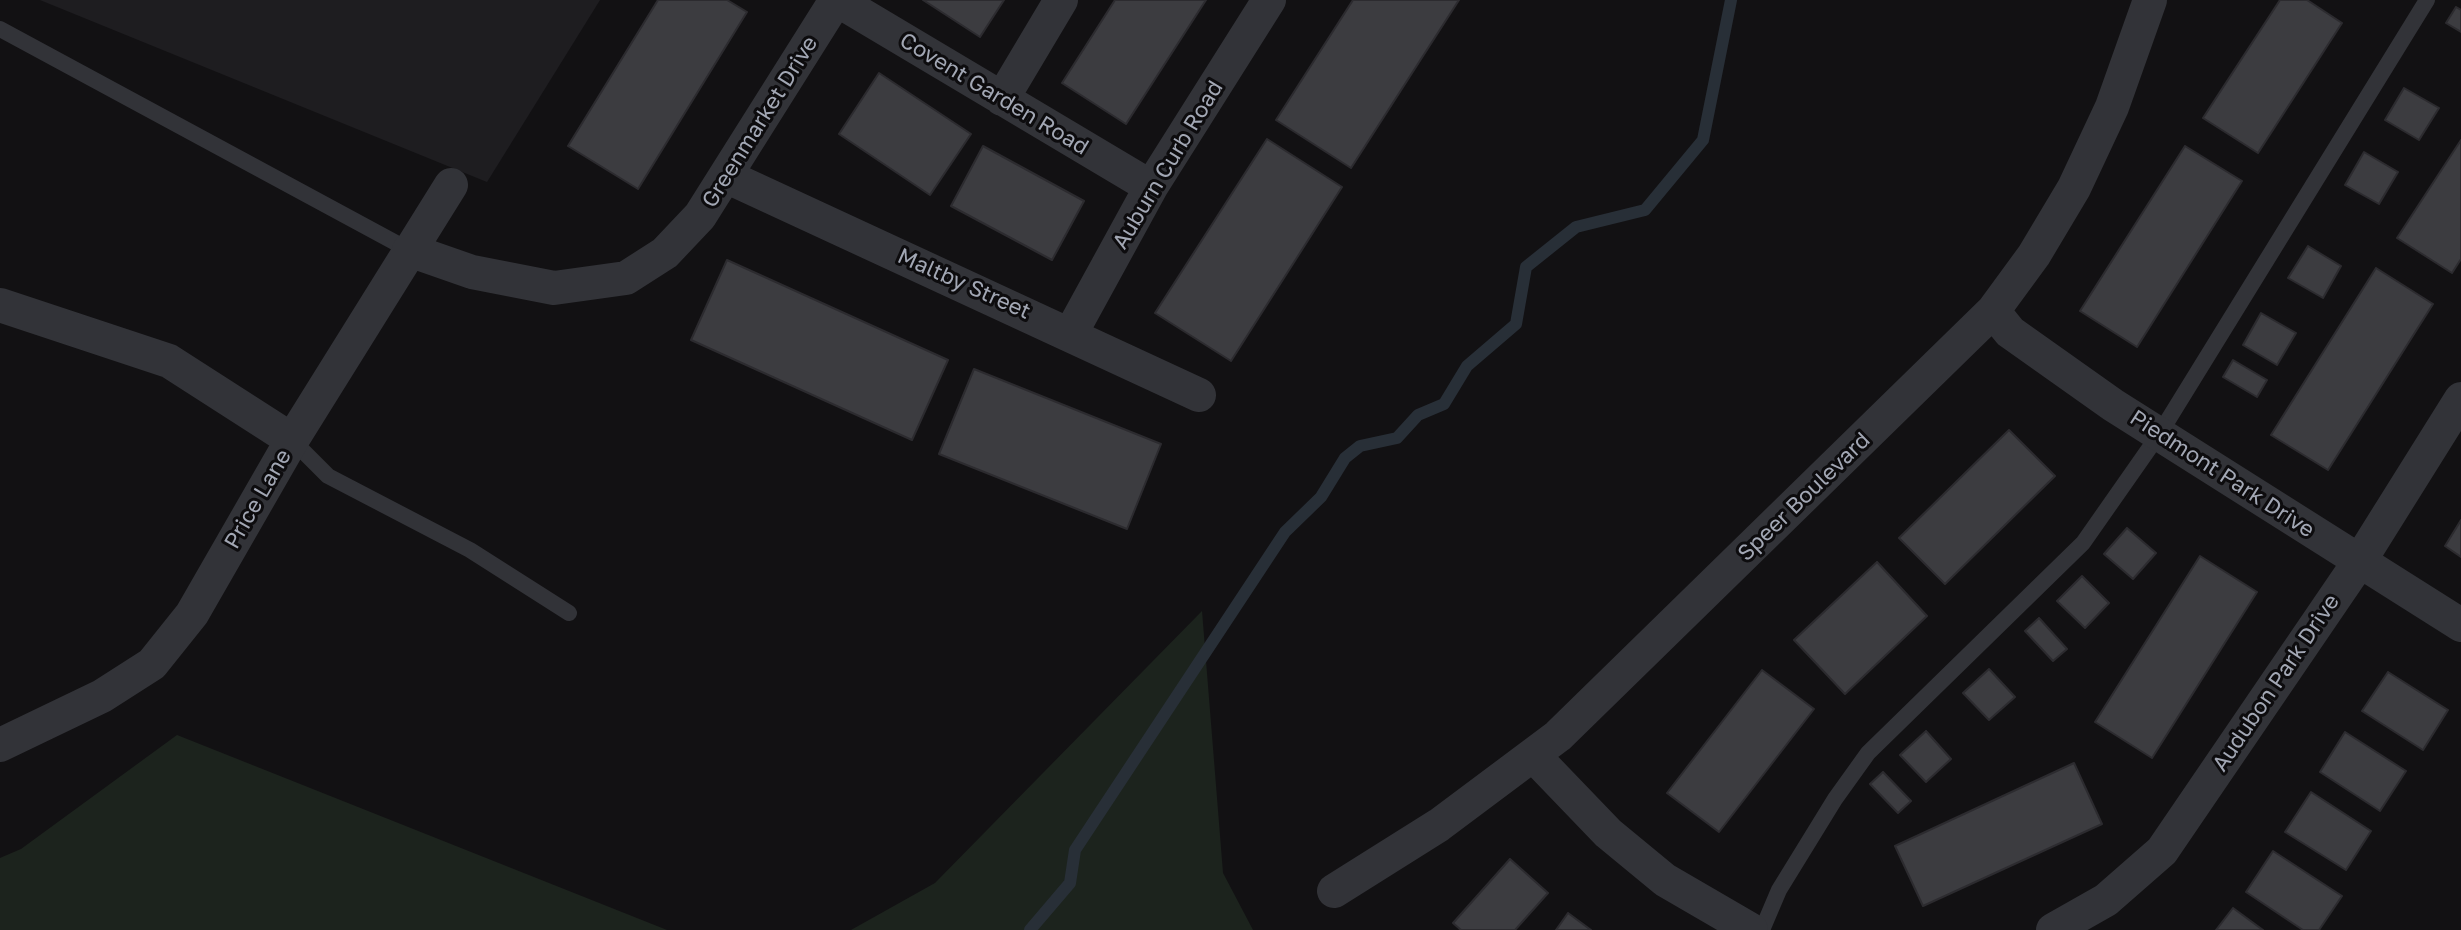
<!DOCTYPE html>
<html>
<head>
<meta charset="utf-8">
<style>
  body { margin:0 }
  canvas { display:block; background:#121113 }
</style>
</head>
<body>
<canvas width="2461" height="930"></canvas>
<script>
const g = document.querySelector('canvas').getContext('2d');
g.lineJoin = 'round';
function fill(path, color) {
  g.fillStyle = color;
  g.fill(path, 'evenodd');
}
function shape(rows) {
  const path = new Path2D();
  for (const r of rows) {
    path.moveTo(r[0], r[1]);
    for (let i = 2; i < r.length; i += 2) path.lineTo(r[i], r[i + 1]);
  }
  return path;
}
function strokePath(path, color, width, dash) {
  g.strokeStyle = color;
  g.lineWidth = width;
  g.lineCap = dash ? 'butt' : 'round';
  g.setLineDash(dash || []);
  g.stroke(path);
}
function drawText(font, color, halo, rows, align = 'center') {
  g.font = font + ' "Golos Text",sans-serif';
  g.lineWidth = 6;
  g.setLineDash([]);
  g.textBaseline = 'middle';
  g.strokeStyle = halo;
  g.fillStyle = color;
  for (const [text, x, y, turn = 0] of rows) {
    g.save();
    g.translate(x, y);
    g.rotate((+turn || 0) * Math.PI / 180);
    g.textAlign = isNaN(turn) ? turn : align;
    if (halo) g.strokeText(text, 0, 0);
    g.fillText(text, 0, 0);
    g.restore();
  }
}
fill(shape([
  [40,0,600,0,487,182]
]), '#1e1d20');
fill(shape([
  [1202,611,1223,873,1253,930,851,930,935,883],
  [177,735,667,930,0,930,0,858,21,849]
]), '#1c231d');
strokePath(shape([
  [1030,930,1070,883,1075,850,1285,532,1321,497,1345,458,1360,446,1397,438,1418,415,1444,404,1467,366,1516,324,1526,267,1576,227,1645,210,1703,140,1731,0]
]), '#282f37', 12);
const building = shape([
  [658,0,727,0,747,12,638,189,568,146,658,0],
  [923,0,1004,0,980,37,923,0],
  [1115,0,1206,0,1126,124,1062,83,1115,0],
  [1353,0,1459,0,1351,168,1276,120,1353,0],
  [2280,0,2307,0,2342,23,2258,153,2203,118,2280,0],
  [2456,7,2461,10,2461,32,2446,23,2456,7],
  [879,73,971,134,930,195,839,134,879,73],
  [2404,88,2439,108,2419,140,2385,120,2404,88],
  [1267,139,1342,187,1231,361,1155,313,1267,139],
  [2461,140,2461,259,2452,273,2397,238,2461,140],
  [983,146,1084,201,1052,260,951,206,983,146],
  [2185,146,2242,181,2137,347,2080,311,2185,146],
  [2364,152,2398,172,2379,204,2345,185,2364,152],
  [2308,246,2341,266,2323,298,2288,278,2308,246],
  [727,260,948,360,912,440,691,340,727,260],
  [2376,268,2433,304,2328,470,2271,435,2376,268],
  [2261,313,2296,333,2277,365,2243,345,2261,313],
  [2233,360,2267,380,2257,397,2223,377,2233,360],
  [974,369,1161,444,1127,529,939,454,974,369],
  [2009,430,2055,476,1945,584,1899,538,2009,430],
  [2461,520,2461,557,2445,546,2461,520],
  [2127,528,2156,553,2133,579,2104,554,2127,528],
  [2200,556,2257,592,2152,758,2095,722,2200,556],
  [1877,562,1927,616,1845,694,1794,640,1877,562],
  [2082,576,2109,603,2085,628,2057,601,2082,576],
  [2039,618,2067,649,2053,661,2025,631,2039,618],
  [1989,669,2015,697,1989,720,1963,693,1989,669],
  [1762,670,1814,709,1719,832,1667,793,1762,670],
  [2388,672,2448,710,2423,750,2362,711,2388,672],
  [1926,731,1951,759,1926,782,1900,755,1926,731],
  [2345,732,2406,771,2380,811,2320,772,2345,732],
  [2074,763,2102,824,1923,906,1895,846,2074,763],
  [1883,772,1911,801,1898,813,1870,784,1883,772],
  [2311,792,2371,831,2346,870,2285,832,2311,792],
  [2273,851,2342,896,2319,930,2303,930,2246,892,2273,851],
  [1510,859,1548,893,1515,930,1461,930,1453,923,1510,859],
  [2233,908,2263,930,2216,930,2233,908],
  [1568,913,1591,930,1556,930,1568,913]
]);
fill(building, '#3c3c40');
strokePath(building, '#2c2b2f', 2);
strokePath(shape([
  [0,29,409,250],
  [292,440,328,476,470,550,569,613],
  [1762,930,1779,890,1835,799,1868,753,2083,543,2160,433,2427,0]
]), '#323338', 16);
strokePath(shape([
  [837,0,1151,187],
  [1002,99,1061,0],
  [728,177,1199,395],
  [409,250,472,272,554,288,626,278,665,253,700,216,836,0],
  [0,305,169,361,292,440],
  [1993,311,2010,332,2113,405,2461,625],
  [1071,333,1151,187,1269,0],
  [0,745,102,696,152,664,192,614,292,440,451,185],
  [1533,755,1608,833,1665,880,1751,930],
  [1334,891,1439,825,1558,736,1993,311,2034,255,2074,188,2112,107,2150,0],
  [2053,930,2106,900,2162,851,2359,562,2461,399]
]), '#323338', 34);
drawText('22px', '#a2a7b4', '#0d0c0e', [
  ["Covent Garden Road",994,94,31],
  ["Greenmarket Drive",760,122,-58],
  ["Auburn Curb Road",1168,165,-59],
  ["Maltby Street",964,284,24],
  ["Piedmont Park Drive",2222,474,33],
  ["Speer Boulevard",1804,497,-44],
  ["Price Lane",258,499,-60],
  ["Audubon Park Drive",2276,683,-56]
]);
</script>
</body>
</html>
